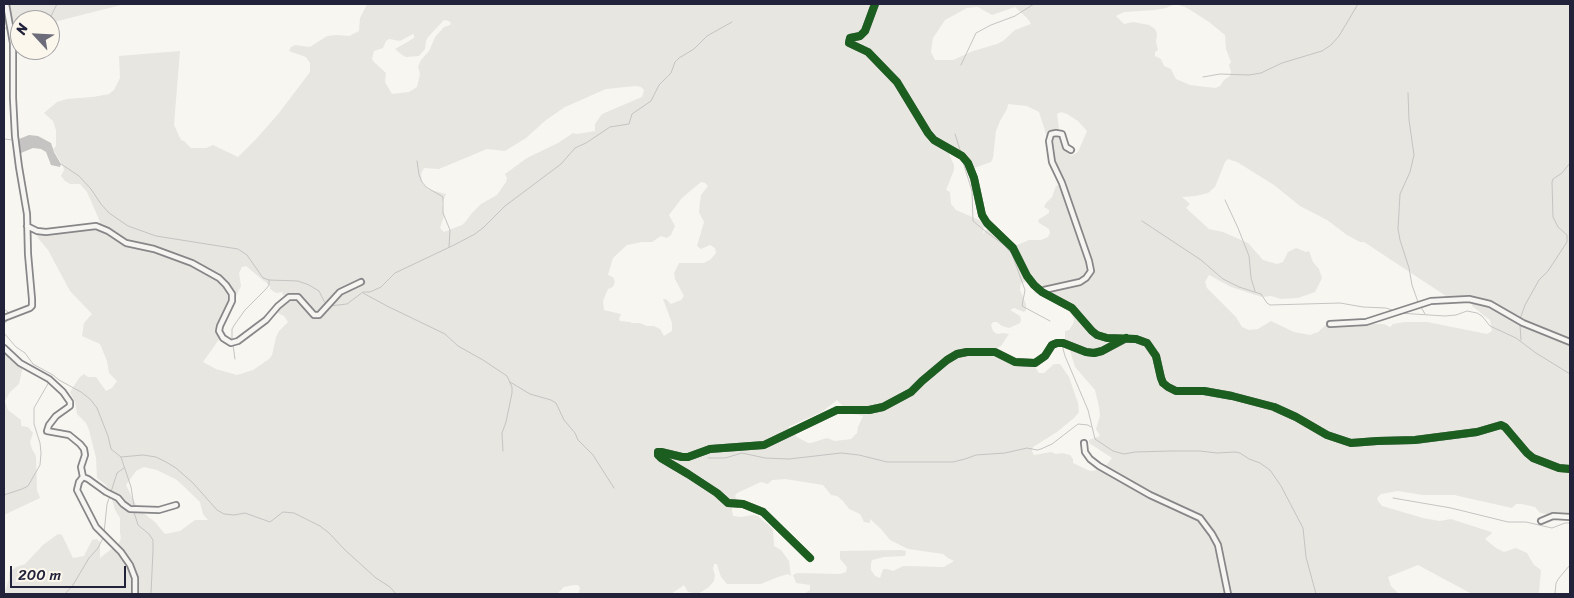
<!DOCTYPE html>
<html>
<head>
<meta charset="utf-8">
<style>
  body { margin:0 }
  #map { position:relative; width:1574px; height:598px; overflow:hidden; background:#f8f6f0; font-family:Sriracha,sans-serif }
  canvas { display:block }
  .frame { position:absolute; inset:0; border:5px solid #22223b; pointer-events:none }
  .north { position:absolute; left:10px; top:10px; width:50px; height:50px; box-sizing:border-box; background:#fbf7ec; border:1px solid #a4a2a5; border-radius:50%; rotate:295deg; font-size:14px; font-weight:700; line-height:20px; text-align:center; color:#22223b }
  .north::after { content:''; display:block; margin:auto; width:18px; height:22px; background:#6d6c7a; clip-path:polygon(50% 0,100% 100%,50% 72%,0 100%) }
  .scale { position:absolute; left:10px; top:566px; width:116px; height:22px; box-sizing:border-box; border:2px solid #22223b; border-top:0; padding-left:6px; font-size:15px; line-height:18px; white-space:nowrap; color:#22223b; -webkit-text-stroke:4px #fbf7ec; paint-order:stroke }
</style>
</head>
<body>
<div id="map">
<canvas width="1574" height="598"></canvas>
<div class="frame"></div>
<div class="north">N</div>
<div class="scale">200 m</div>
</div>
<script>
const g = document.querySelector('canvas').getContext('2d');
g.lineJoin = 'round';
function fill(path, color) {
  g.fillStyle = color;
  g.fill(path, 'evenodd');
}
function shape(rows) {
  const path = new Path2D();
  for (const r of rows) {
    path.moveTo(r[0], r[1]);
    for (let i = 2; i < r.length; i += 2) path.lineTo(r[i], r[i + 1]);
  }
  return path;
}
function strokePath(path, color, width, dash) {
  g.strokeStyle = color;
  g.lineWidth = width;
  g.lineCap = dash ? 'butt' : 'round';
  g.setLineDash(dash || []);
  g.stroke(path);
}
fill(shape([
  [4,4,125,4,50,23,50,20,20,20,20,28,12,30,4,22],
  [367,4,1570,4,1570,517,1540,513,1535,507,1522,504,1516,504,1512,508,1454,495,1423,495,1398,491,1381,494,1377,498,1378,501,1382,506,1423,518,1440,521,1451,519,1491,532,1492,533,1485,539,1496,548,1504,552,1516,548,1527,553,1534,565,1541,570,1539,593,1541,594,1472,594,1418,565,1388,577,1391,586,1399,594,804,594,810,590,810,585,796,583,793,575,797,573,840,574,846,572,847,567,840,559,840,551,901,550,906,551,905,556,884,557,872,560,871,564,871,570,875,576,880,578,883,569,887,569,893,571,903,566,907,566,944,567,954,561,948,558,943,554,908,549,890,540,881,529,870,519,870,523,864,522,860,514,849,509,843,501,837,496,831,495,823,485,785,479,772,480,768,484,761,482,737,493,735,496,737,500,732,506,732,511,733,516,741,517,753,515,758,516,773,529,774,546,781,550,789,561,791,576,788,574,778,577,761,584,727,584,721,577,717,564,714,564,713,569,715,575,714,581,709,587,698,594,688,592,684,585,671,594,578,594,580,588,578,585,574,585,564,587,557,594,4,594,9,579,9,572,16,567,25,564,43,545,58,534,62,535,73,558,84,556,92,540,97,539,100,542,100,558,119,543,121,538,120,533,120,518,115,510,111,496,106,485,97,478,96,458,89,430,86,423,77,414,75,402,70,392,79,378,84,374,88,377,96,377,106,391,112,388,117,381,109,373,107,361,100,344,82,336,84,323,92,314,70,291,48,250,38,238,37,235,41,232,93,224,99,226,100,222,87,192,80,184,70,184,65,181,61,176,64,170,63,166,53,149,56,146,56,130,53,121,44,113,57,102,67,99,93,97,109,94,114,90,120,78,119,56,180,51,174,125,181,140,184,141,191,148,206,148,213,145,238,157,257,138,279,113,310,72,310,63,306,57,289,51,291,47,295,45,310,47,327,36,336,35,349,36,359,31,360,18],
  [1175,4,1185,7,1192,11,1209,22,1225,35,1226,49,1231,62,1229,65,1231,72,1230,76,1224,80,1220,86,1215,88,1190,85,1176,79,1171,69,1164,66,1161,59,1155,56,1155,52,1158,50,1156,42,1157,34,1155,29,1149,25,1133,22,1124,24,1116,16,1124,12,1155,10,1166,8],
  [978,7,992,15,1015,7,1028,19,1031,24,1015,30,1003,41,997,44,973,51,953,60,935,60,931,52,933,38,945,20,967,8],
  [444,20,449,21,451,23,450,25,444,27,435,37,429,51,421,60,418,67,420,74,417,87,409,92,392,94,385,82,386,73,374,62,372,59,374,51,383,48,386,41,389,39,400,41,413,34,414,35,414,38,395,49,402,55,406,57,419,56,425,49,426,41,428,37],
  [636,86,641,87,644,90,642,97,602,114,595,124,595,131,577,134,573,133,558,143,527,158,505,174,507,178,506,182,497,195,481,204,472,213,466,221,462,225,444,232,440,228,444,216,442,203,446,194,427,189,422,183,421,174,424,168,439,169,487,149,505,151,526,138,546,120,565,107,606,89],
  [1008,104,1027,106,1039,112,1046,134,1052,164,1063,183,1056,186,1052,197,1046,203,1044,207,1049,210,1049,213,1038,220,1039,223,1049,229,1050,233,1048,237,1041,240,1029,240,1015,246,1000,231,991,225,983,234,984,224,979,220,956,210,951,204,950,192,946,190,954,170,954,165,949,154,949,152,958,149,974,168,991,162,993,158,996,131,1000,121,1007,109],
  [1061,112,1067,114,1078,121,1087,131,1078,152,1071,156,1064,148,1060,136,1057,114],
  [1228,159,1237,162,1274,185,1300,206,1327,220,1347,235,1360,242,1364,242,1449,298,1463,297,1468,295,1472,298,1472,306,1490,320,1492,331,1487,334,1427,322,1405,322,1393,324,1390,327,1384,324,1375,324,1370,321,1363,322,1361,325,1357,327,1328,323,1318,332,1310,335,1294,332,1271,321,1258,329,1249,330,1242,327,1236,317,1207,288,1205,282,1209,275,1231,287,1262,297,1271,296,1281,299,1298,298,1315,292,1322,278,1319,269,1313,262,1309,251,1306,252,1296,248,1288,252,1283,262,1277,264,1263,260,1248,243,1223,232,1209,229,1186,208,1190,204,1182,197,1196,196,1208,193,1215,187,1225,162],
  [701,182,705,183,708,186,701,195,700,201,699,212,704,222,697,246,701,249,710,245,715,248,716,253,711,259,704,263,679,263,674,273,675,279,684,296,681,300,671,304,666,299,663,299,672,323,672,331,664,336,660,329,654,326,647,326,640,323,632,323,630,322,620,321,619,319,621,314,604,310,603,301,608,289,613,287,615,282,613,277,608,275,613,258,627,245,642,242,652,242,661,236,667,238,671,235,675,226,669,215,682,198],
  [246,266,270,286,270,289,276,293,282,292,284,296,283,299,276,305,274,308,274,311,284,316,288,322,279,331,276,337,272,355,269,359,253,370,237,375,216,369,203,362,220,338,226,335,223,331,222,326,241,286,239,273,242,267],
  [1025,282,1032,286,1035,294,1039,293,1050,298,1065,306,1071,313,1074,320,1073,324,1069,330,1065,331,1065,342,1068,344,1075,367,1095,390,1099,407,1100,416,1096,429,1100,436,1089,440,1089,443,1112,458,1105,467,1098,470,1090,471,1073,463,1073,459,1070,455,1062,453,1056,454,1051,452,1034,455,1032,451,1033,447,1057,432,1074,418,1079,412,1078,403,1069,377,1060,364,1054,364,1044,373,1039,373,1033,364,1026,365,1014,364,992,351,1001,346,1009,334,1003,333,997,334,993,331,991,325,993,322,997,322,1002,326,1009,328,1020,323,1021,320,1020,316,1010,310,1014,308,1024,312,1026,310,1026,304,1020,290,1021,283],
  [837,400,849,413,863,416,858,427,857,433,851,439,835,441,827,438,811,443,808,443,797,437,788,427,822,412],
  [144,467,157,470,177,480,200,502,203,514,208,520,195,520,180,531,165,534,155,522,142,512,135,503,126,485,136,471],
  [4,345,23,366,19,384,10,392,5,401,8,410,21,420,21,426,28,427,33,433,30,442,32,449,36,456,37,490,40,498,4,515]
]), '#e8e6e0');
fill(shape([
  [29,135,38,136,51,143,54,152,61,164,60,167,51,165,46,152,41,149,33,148,21,153,19,139]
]), '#c6c4c3');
strokePath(shape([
  [49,20,57,4],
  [4,27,8,30],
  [14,32,20,30],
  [961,65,976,33,991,25,1015,16,1034,4],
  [1203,77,1220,74,1249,75,1261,73,1282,63,1322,51,1331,45,1339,36,1358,4],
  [1408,93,1409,120,1414,155,1410,172,1400,194,1398,229,1400,240,1409,268,1412,285,1418,302],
  [955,134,961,153],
  [4,139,13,140],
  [962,159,972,191,973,221,985,231,1004,245,1012,254,1025,290,1022,306,1050,321],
  [417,161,419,175,422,182,426,187,443,197,443,213,450,230,449,247],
  [61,164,79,176,91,189,101,204,109,213,128,226,156,236,238,249,247,255,263,278,269,280,298,281,309,285,319,291,324,301,327,304],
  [1225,200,1238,228,1249,256,1251,278,1255,291],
  [1142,221,1201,260,1223,279,1239,287,1261,294,1267,303,1270,305,1340,303,1363,307,1386,308,1392,310],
  [363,293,387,306,445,334,458,346,483,360,507,376,512,387,512,393,506,422,502,433,503,451],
  [330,306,347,304,363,292,370,292,381,287,395,273,454,245,475,234,484,227,505,206,561,164,575,148,586,143,610,127,629,124,632,114,651,101,659,85,671,73,675,62,679,58,694,49,707,36,732,22],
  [1421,307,1425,314],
  [4,309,9,313],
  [1399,313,1445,316,1456,315,1467,311,1477,313,1482,316,1490,326,1516,338,1536,353,1570,374],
  [1520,319,1525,305,1539,280,1548,271,1567,242,1567,235,1558,227,1553,217,1552,182,1553,179,1562,173,1570,163],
  [4,324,10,318],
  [1520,325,1521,340],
  [4,333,16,347,25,353,33,364,53,375,59,380,81,392,90,399,97,408,108,436,111,449,121,457,131,487,134,506],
  [232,340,232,329,235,324,245,310,266,289,269,285,269,280],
  [233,345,235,359],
  [1062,345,1065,356,1088,410,1095,439,1113,451,1124,454,1135,452,1171,451,1200,451,1217,453,1235,452,1240,453,1249,459,1260,463,1270,470,1281,486,1303,528,1306,557,1316,594],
  [510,382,530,394,551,400,556,403,564,420,575,433,578,440,593,455,614,488],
  [121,457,143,455,156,457,166,462,176,468,193,483,217,510,224,514,234,515,245,513,270,522,283,512,294,513,320,526,329,533,345,550,376,578,390,587,396,594],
  [708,458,725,458,742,453,765,458,789,459,841,453,859,455,887,462,953,462,965,459,976,455,1005,453,1027,448,1037,450,1041,449,1052,444,1078,424,1088,425,1091,427],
  [111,492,117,473,124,468],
  [4,495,22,489,28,486,40,465,41,453,40,443,34,424,34,408,49,382],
  [1393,498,1451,508,1508,522,1526,522,1552,528,1565,523,1570,523],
  [134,512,138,525,149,534,153,540,153,550,151,594],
  [104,533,107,504,110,496],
  [65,594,73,585,89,558,98,548,103,538],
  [1555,594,1556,583,1559,578,1570,565]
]), '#c6c4c3', 1);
const minor = shape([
  [875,4,865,31,860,36,850,38,849,43,868,52,897,82,928,133,934,140,962,156,968,163,974,178,982,215,987,223,1013,248,1027,276,1034,285,1042,292,1072,308,1092,331,1097,335,1107,338,1136,339,1147,343,1156,356,1161,378,1163,383,1168,387,1176,391,1204,391,1232,396,1274,407,1296,417,1327,435,1351,443,1377,441,1415,440,1477,432,1501,425,1505,427,1527,453,1533,458,1559,468,1570,469],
  [27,226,37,231,46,232,96,226,108,231,126,243,154,249,192,263,219,278,226,285,232,294,232,301,220,326,219,331,223,338,231,343,238,341,266,320,278,306,289,297,298,297,314,315,319,315,340,292,361,282],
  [1042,292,1044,290,1080,282,1086,278,1091,271,1089,261,1062,183,1052,162,1049,141,1051,134,1056,133,1062,134,1066,147,1071,150],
  [4,318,30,308,32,306,32,299,28,254,27,214,19,167,15,136,13,98,13,43,6,4],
  [1330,324,1366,322,1431,301,1469,299,1490,304,1523,323,1570,342],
  [4,348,20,363,49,379,63,392,70,402,70,406,56,416,49,425,47,431,69,435,80,444,84,449,85,455,81,467,83,477,79,482,77,490,96,527,121,552,130,565,135,578,135,594],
  [1084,443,1085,452,1090,459,1099,466,1150,495,1200,518,1212,534,1218,545,1228,594],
  [83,477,88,479,106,492,118,498,123,504,130,509,159,510,176,505],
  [1541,521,1553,516,1570,517],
  [810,558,763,512,743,504,728,503,717,493,688,474,661,458,658,455,658,452,661,452,682,457,688,457,710,449,764,445,837,410,869,410,883,407,911,392,922,381,947,360,957,354,967,352,995,352,1015,362,1035,363,1045,356,1052,345,1057,343,1063,343,1086,352,1094,353,1102,351,1125,339]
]);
strokePath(minor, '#878688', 8);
strokePath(minor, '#f6f5f1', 4.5);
strokePath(shape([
  [875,4,865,31,860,36,850,38,849,43,868,52,897,82,928,133,934,140,962,156,968,163,974,178,982,215,987,223,1013,248,1027,276,1034,285,1042,292,1072,308,1092,331,1097,335,1107,338,1136,339,1147,343,1156,356,1161,378,1163,383,1168,387,1176,391,1204,391,1232,396,1274,407,1296,417,1327,435,1351,443,1377,441,1415,440,1477,432,1501,425,1505,427,1527,453,1533,458,1559,468,1570,469],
  [810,558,763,512,743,504,728,503,717,493,688,474,661,458,658,455,658,452,661,452,682,457,688,457,710,449,764,445,837,410,869,410,883,407,911,392,922,381,947,360,957,354,967,352,995,352,1015,362,1035,363,1045,356,1052,345,1057,343,1063,343,1086,352,1094,353,1102,351,1126,338]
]), '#1b5e20', 8);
</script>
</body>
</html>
